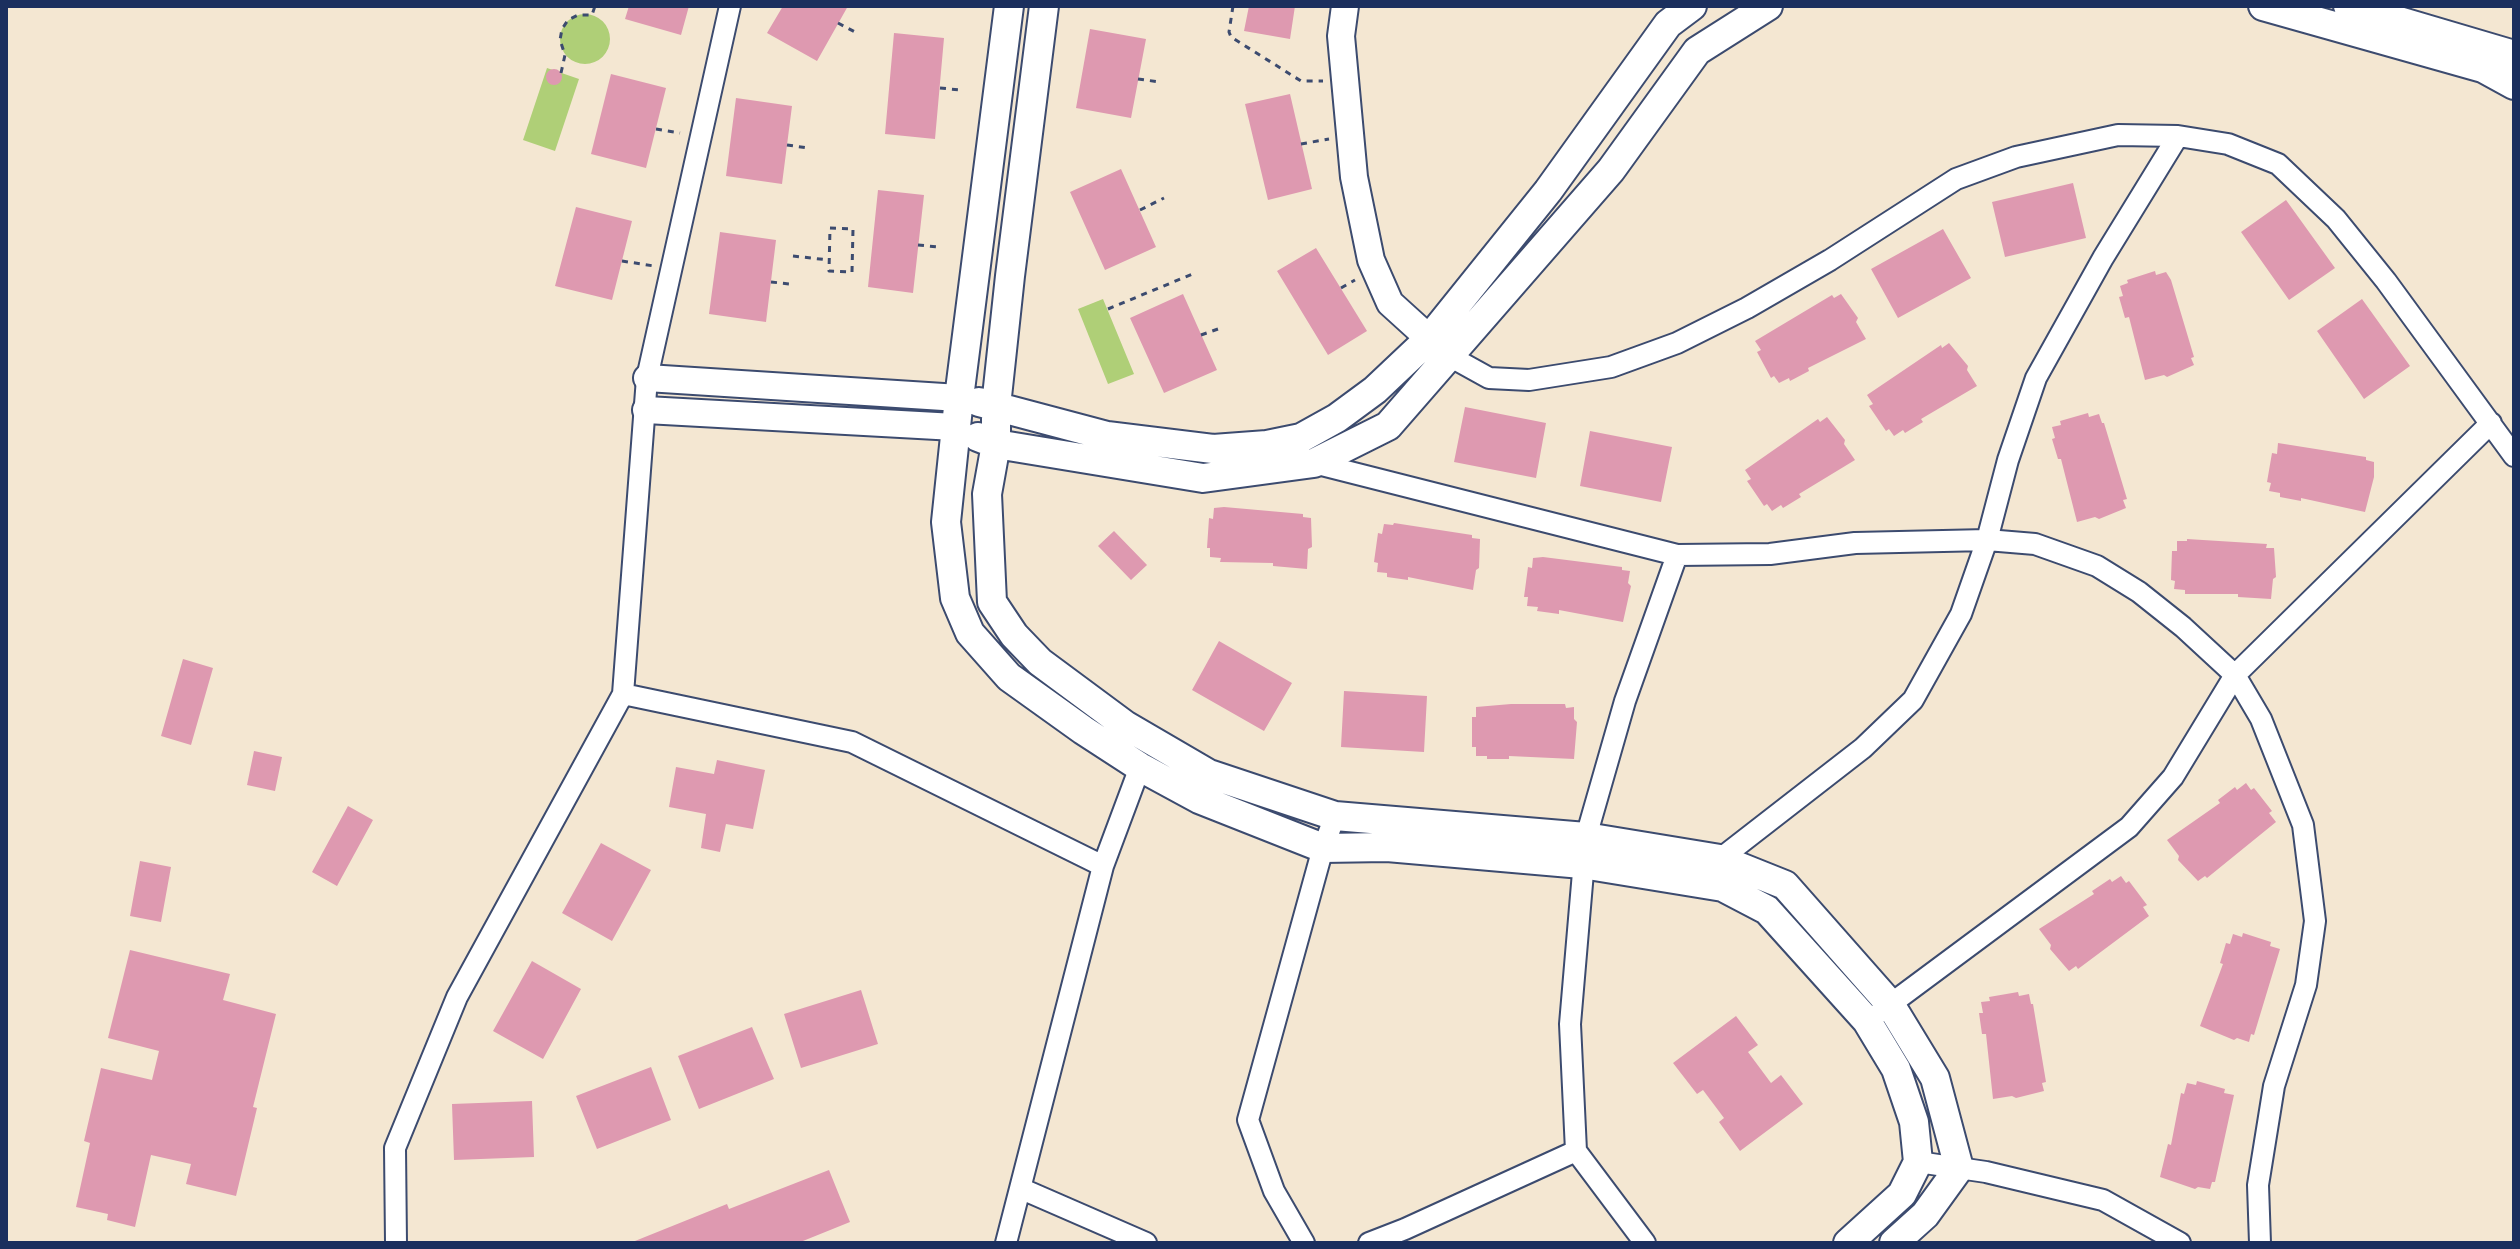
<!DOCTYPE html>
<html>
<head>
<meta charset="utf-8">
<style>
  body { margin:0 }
  #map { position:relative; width:2520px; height:1249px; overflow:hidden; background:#f4e7d2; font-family:Kalam,sans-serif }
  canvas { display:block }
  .frame { position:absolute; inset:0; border:8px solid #1b2f5e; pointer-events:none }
</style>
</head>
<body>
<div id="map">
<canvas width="2520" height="1249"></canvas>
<div class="frame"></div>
</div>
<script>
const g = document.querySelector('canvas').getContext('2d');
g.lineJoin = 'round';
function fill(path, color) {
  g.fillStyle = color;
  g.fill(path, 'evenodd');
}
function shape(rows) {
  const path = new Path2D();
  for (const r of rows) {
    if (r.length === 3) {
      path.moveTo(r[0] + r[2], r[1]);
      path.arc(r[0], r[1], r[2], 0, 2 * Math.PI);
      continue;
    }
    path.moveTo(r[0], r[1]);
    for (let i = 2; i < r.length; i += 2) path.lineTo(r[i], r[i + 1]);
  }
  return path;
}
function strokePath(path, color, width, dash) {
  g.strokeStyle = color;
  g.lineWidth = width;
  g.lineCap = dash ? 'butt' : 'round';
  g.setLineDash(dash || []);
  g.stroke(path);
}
fill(shape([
  [585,39,25],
  [547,68,579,79,555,151,523,140],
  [1103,299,1134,374,1108,384,1078,309]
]), '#afcf77');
fill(shape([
  [629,6,689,6,681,35,625,19],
  [783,6,848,6,817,61,767,33],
  [1249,6,1295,6,1290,39,1244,31],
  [1090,29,1146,39,1131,118,1076,108],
  [894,33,944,38,935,139,885,134],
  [554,77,8],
  [611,74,666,88,646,168,591,154],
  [1290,94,1312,189,1268,200,1245,104],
  [736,98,792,106,782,184,726,176],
  [1121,169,1156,247,1105,270,1070,192],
  [2073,183,2086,238,2005,257,1992,202],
  [878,190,924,195,913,293,868,287],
  [2286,200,2335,268,2289,300,2241,232],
  [576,207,632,221,612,300,555,286],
  [1943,229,1971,278,1898,318,1871,269],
  [720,232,776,240,766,322,709,314],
  [1316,248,1367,331,1328,355,1277,271],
  [2155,271,2156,275,2166,272,2171,280,2194,357,2191,358,2194,365,2167,377,2164,375,2145,380,2129,317,2125,318,2119,297,2123,296,2120,286,2128,283,2127,280],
  [1183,294,1217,370,1164,393,1130,318],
  [1841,294,1858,318,1856,322,1866,339,1808,368,1809,371,1790,381,1789,378,1779,383,1774,376,1771,378,1757,352,1761,350,1755,341,1832,295,1834,298],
  [2362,299,2410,366,2364,399,2317,331],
  [1949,343,1968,366,1967,370,1977,386,1921,419,1923,422,1905,433,1903,430,1894,436,1889,429,1886,431,1869,406,1873,404,1867,395,1941,345,1942,348],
  [1465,407,1546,423,1536,478,1454,462],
  [2088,413,2089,417,2099,414,2102,423,2104,423,2127,499,2123,500,2126,508,2099,519,2095,517,2077,522,2061,459,2058,459,2052,439,2055,438,2052,427,2061,425,2060,421],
  [1827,417,1845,440,1844,444,1855,460,1799,494,1801,497,1783,508,1781,505,1772,511,1767,504,1764,506,1747,481,1751,479,1745,470,1818,419,1820,422],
  [1590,431,1672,447,1661,502,1580,486],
  [2278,443,2366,457,2366,460,2374,462,2374,477,2365,512,2301,498,2301,501,2280,497,2280,493,2269,491,2271,483,2267,482,2272,453,2277,454],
  [1224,507,1303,514,1303,517,1311,518,1312,547,1308,549,1307,569,1273,566,1273,563,1220,562,1221,558,1210,557,1210,548,1207,548,1209,518,1213,519,1214,508],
  [1394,523,1472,535,1472,538,1480,539,1479,568,1476,570,1473,590,1408,577,1408,580,1387,577,1387,573,1377,572,1378,563,1374,562,1378,533,1382,534,1384,524,1393,525],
  [1114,531,1147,565,1131,580,1098,546],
  [2187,539,2267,544,2266,548,2274,548,2276,577,2273,579,2271,599,2238,597,2238,594,2185,594,2185,590,2174,589,2175,581,2171,580,2172,551,2177,551,2177,541,2187,541],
  [1543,557,1622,567,1622,570,1630,571,1628,583,1631,586,1623,622,1559,610,1559,614,1537,611,1538,607,1527,606,1528,597,1524,597,1528,567,1532,568,1533,558],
  [1219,641,1292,683,1264,731,1192,690],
  [183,659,213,668,191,745,161,736],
  [1344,691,1427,696,1424,752,1341,747],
  [1511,704,1565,704,1566,708,1574,707,1574,719,1577,722,1574,759,1509,756,1509,759,1487,759,1487,756,1476,756,1476,747,1472,747,1472,717,1476,717,1476,707],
  [254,751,282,757,275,791,247,785],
  [717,760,765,770,753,829,726,824,720,852,701,848,706,814,669,807,676,767,714,774],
  [2246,783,2251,790,2254,788,2272,811,2269,813,2276,822,2207,878,2205,876,2198,881,2178,860,2179,856,2167,840,2220,803,2218,800,2235,787,2237,790],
  [348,806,373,820,337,886,312,872],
  [601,843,651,870,612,941,562,913],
  [140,861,171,867,161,922,130,916],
  [2121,876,2126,883,2129,881,2147,905,2143,907,2149,916,2078,969,2076,966,2069,971,2050,949,2051,945,2039,929,2094,894,2092,891,2110,879,2112,882],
  [2243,933,2271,942,2270,946,2280,949,2254,1035,2251,1034,2249,1042,2237,1038,2234,1040,2200,1026,2223,964,2220,963,2226,943,2230,944,2233,934,2242,937],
  [130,950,230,974,223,1000,276,1014,253,1107,257,1108,236,1196,186,1184,191,1164,151,1155,135,1227,107,1220,108,1214,76,1207,90,1143,84,1141,101,1068,152,1080,159,1051,108,1038],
  [532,961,581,989,543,1059,493,1031],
  [861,990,878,1044,801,1068,784,1014],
  [2018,992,2019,996,2029,994,2031,1004,2033,1004,2046,1082,2042,1083,2044,1091,2016,1098,2012,1096,1993,1099,1986,1034,1982,1034,1979,1013,1983,1013,1981,1002,1990,1001,1989,997],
  [1736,1016,1758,1045,1748,1052,1771,1083,1781,1075,1803,1104,1740,1151,1719,1122,1724,1118,1703,1090,1697,1094,1673,1063],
  [752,1027,774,1079,699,1109,678,1056],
  [651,1067,671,1120,597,1149,576,1096],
  [2197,1081,2225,1089,2224,1093,2234,1095,2215,1182,2212,1182,2210,1189,2198,1187,2195,1189,2160,1177,2168,1144,2171,1145,2181,1093,2184,1094,2187,1083,2196,1085],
  [532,1101,534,1157,454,1160,452,1104],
  [829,1170,850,1222,798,1243,630,1243,727,1204,729,1209]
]), '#de99b0');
const minor = shape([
  [1451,357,1489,378,1529,380,1611,367,1677,343,1747,308,1830,260,1956,179,2016,157,2118,135,2178,136,2228,144,2278,164,2336,219,2386,281,2514,456],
  [1314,463,1677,555,1770,554,1855,543,1987,540,2035,544,2097,566,2139,592,2183,627,2235,675,2261,719,2303,825,2315,921,2306,985,2274,1086,2258,1185,2260,1243],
  [623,694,852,742,1103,866],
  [1720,859,1863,748,1913,700,1961,614,1987,540,2008,460,2036,378,2103,258,2178,136],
  [1880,1012,2129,827,2173,777,2235,675,2491,423],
  [1918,1162,1986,1172,2103,1200,2180,1243],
  [1022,1189,1146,1243],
  [396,1243,395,1148,457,997,623,694,647,378,730,6],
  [1006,1243,1103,866,1140,767],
  [1304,1243,1274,1191,1248,1120,1323,848,1335,816],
  [1369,1243,1405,1229,1576,1151],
  [1645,1243,1576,1151,1570,1024,1586,837,1625,701,1677,555]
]);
const tertiary = shape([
  [1345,6,1341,36,1354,177,1371,260,1390,303,1444,352],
  [647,378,959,398],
  [646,410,955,427]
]);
const secondary = shape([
  [1009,6,959,398,946,522,955,598,970,633,1009,677,1083,730,1140,767,1199,799,1323,848,1387,847,1582,864,1723,887,1767,910,1867,1021,1896,1069,1914,1122,1918,1162,1902,1194,1848,1243],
  [1044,6,1010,276,996,406,996,444,987,494,992,602,1014,635,1040,662,1125,725,1209,774,1335,816,1586,837,1720,859,1785,885,1890,1004,1935,1078,1959,1168,1925,1215,1894,1243],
  [2263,6,2483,68,2514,85],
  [2348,6,2514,55],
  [979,402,1107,436,1213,449,1267,445,1301,438,1337,418,1375,390,1429,339,1548,191,1668,24,1692,6],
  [978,437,996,444,1203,478,1314,463,1388,426,1611,170,1697,51,1768,6]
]);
strokePath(minor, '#3c4b6f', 24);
strokePath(tertiary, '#3c4b6f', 30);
strokePath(secondary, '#3c4b6f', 32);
strokePath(shape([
  [1233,6,1229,32,1231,37,1301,81,1323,81],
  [838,23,855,32],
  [561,73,565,55,560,40,562,29,568,20,578,15,592,15,595,6],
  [1138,79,1160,82],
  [940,88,961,90],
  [656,129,680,133],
  [1301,144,1329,139],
  [787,145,808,148],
  [1140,210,1164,198],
  [830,228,853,229,852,272,829,271,830,228],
  [918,245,939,247],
  [793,256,829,260],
  [622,261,654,266],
  [771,282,790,284],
  [1341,288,1355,280],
  [1108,309,1195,273],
  [1201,335,1218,329]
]), '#3c4b6f', 3, [6, 6]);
strokePath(minor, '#fff', 20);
strokePath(tertiary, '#fff', 26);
strokePath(secondary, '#fff', 28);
</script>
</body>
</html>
